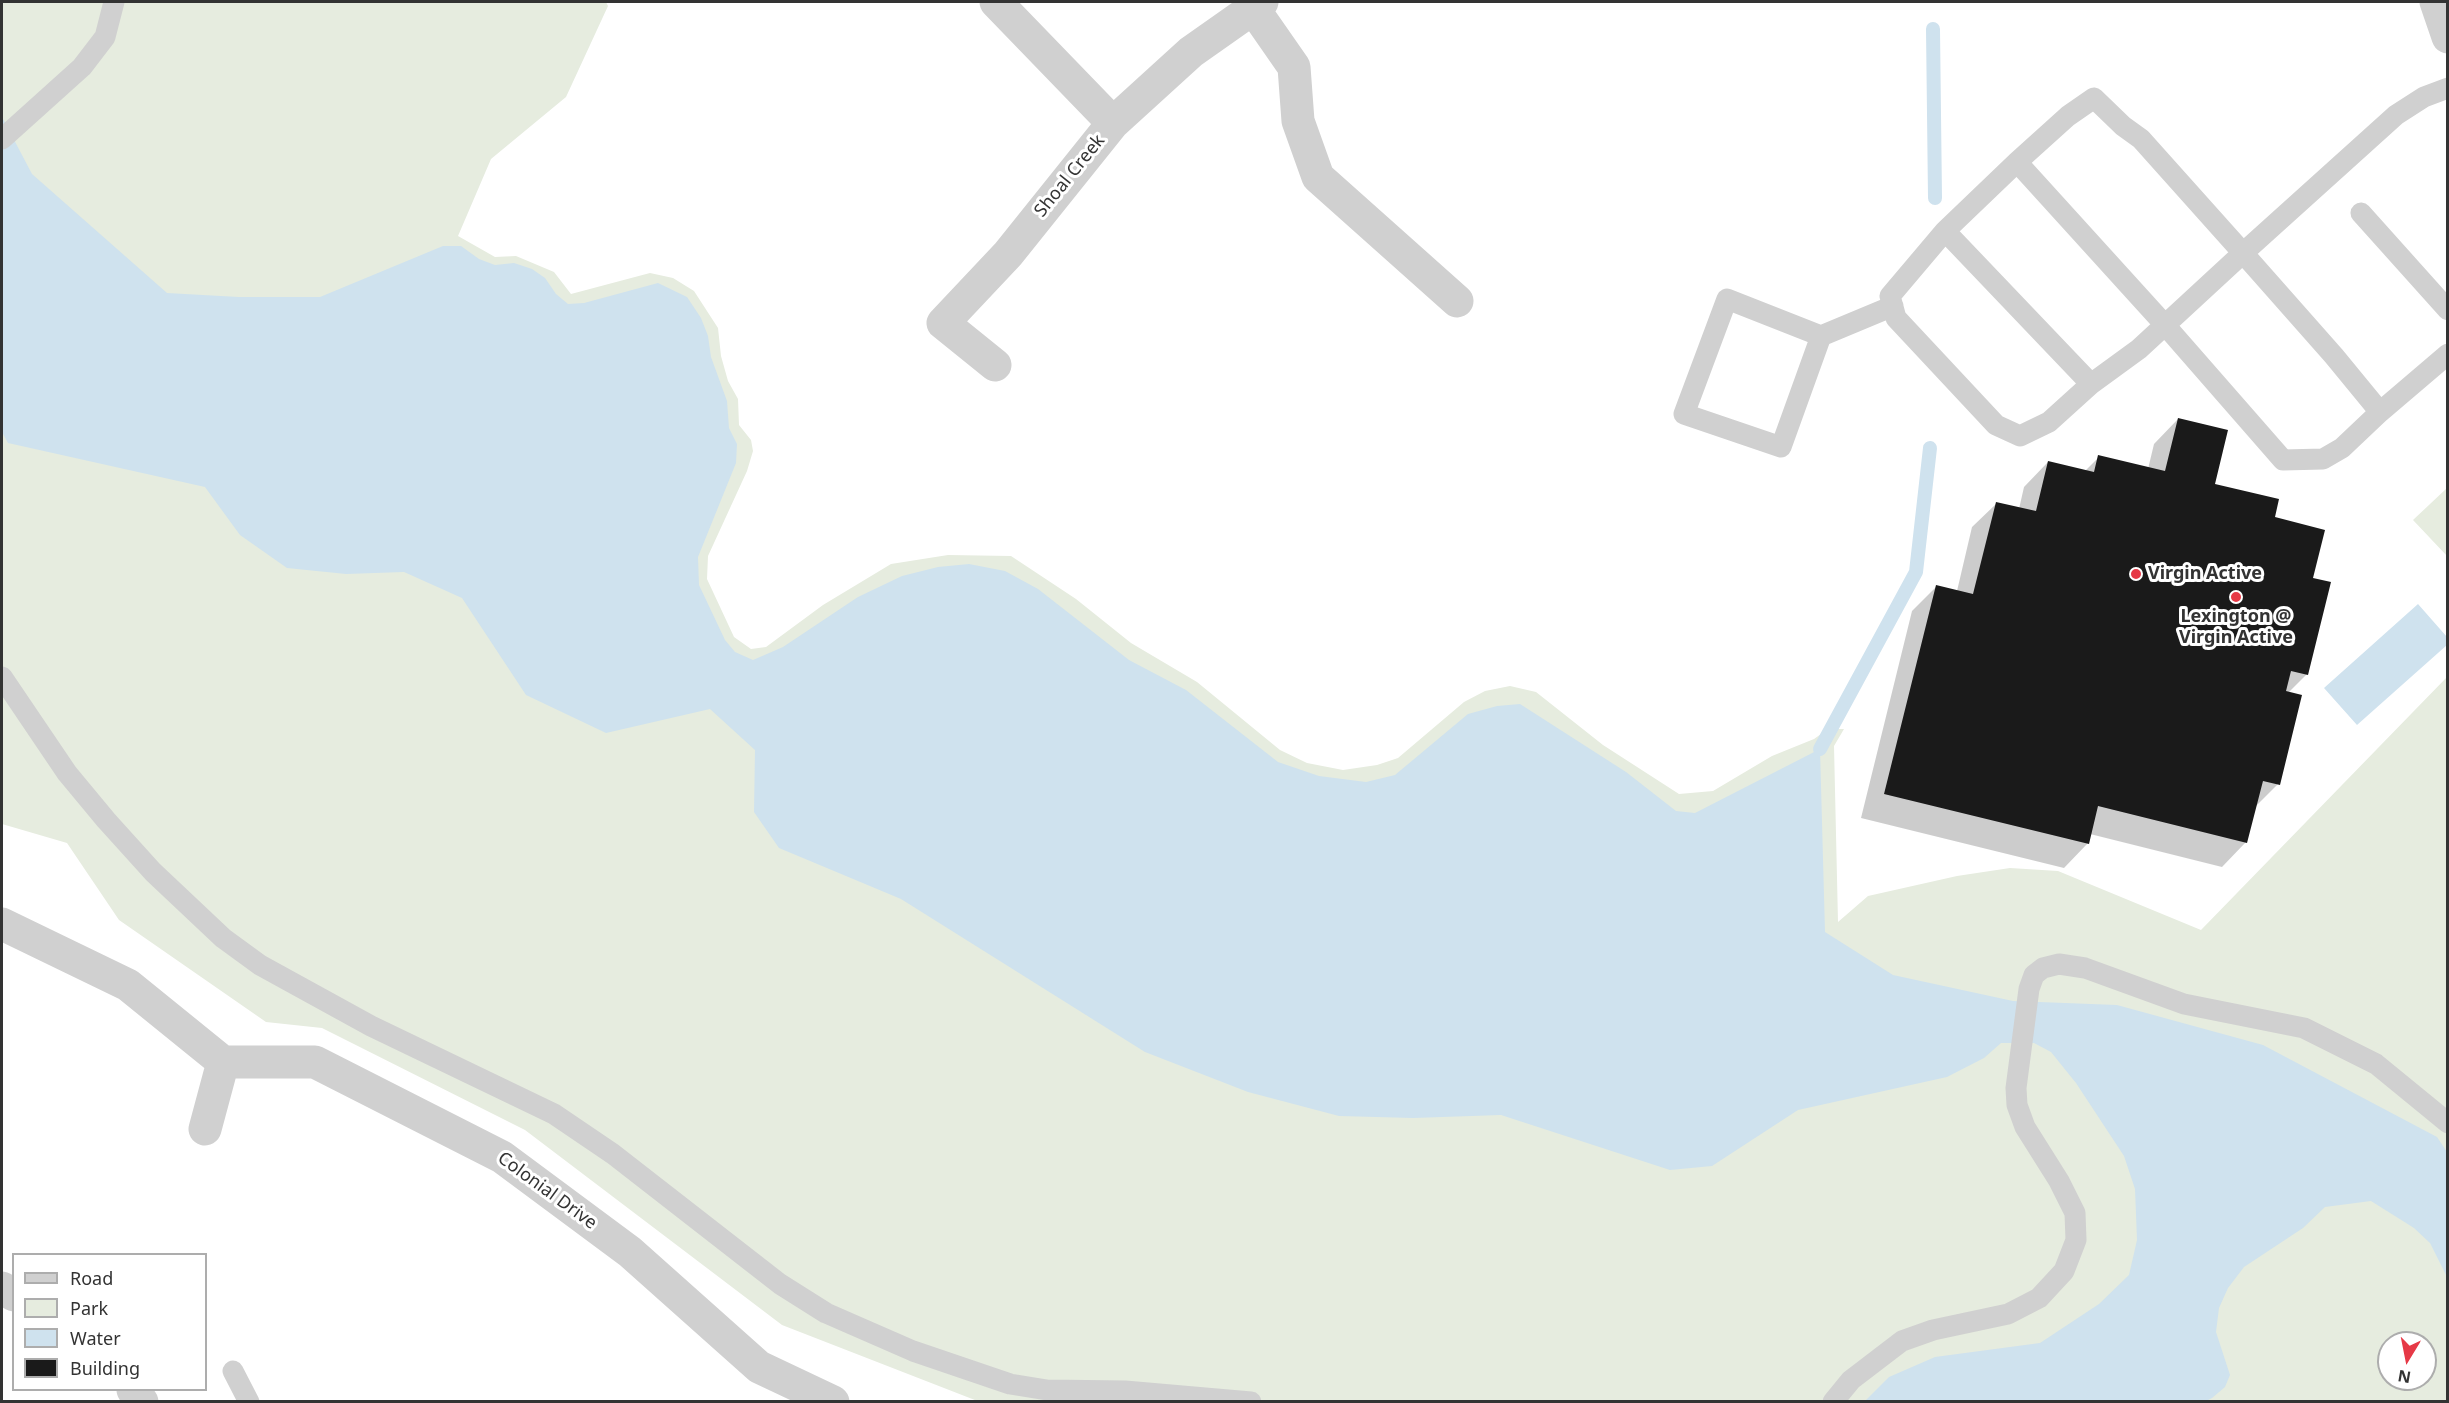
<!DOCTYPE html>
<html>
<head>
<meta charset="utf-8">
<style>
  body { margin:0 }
  #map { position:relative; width:2449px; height:1403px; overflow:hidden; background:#fff; font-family:"Noto Sans",sans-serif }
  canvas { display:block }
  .frame { position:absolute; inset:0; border:3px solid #333; pointer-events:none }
  .legend { position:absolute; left:12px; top:1253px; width:195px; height:138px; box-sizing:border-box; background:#fff; border:2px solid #adadad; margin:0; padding:8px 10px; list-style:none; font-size:18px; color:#333 }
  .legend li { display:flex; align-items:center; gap:12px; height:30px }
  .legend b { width:30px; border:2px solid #adadad }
  .north { position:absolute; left:2377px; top:1331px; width:60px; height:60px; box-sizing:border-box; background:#fff; border:2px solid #adadad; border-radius:50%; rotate:190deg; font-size:16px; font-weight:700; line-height:24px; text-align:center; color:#333 }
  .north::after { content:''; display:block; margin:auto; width:21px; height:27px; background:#e63946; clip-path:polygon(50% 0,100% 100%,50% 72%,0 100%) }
</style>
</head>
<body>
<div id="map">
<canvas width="2449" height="1403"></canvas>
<div class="frame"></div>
<ul class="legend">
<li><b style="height:8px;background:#d0d0d0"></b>Road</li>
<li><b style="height:16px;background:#e6ecdf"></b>Park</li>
<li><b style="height:16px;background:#cfe2ee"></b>Water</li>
<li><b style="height:16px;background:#1a1a1a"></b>Building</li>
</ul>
<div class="north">N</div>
</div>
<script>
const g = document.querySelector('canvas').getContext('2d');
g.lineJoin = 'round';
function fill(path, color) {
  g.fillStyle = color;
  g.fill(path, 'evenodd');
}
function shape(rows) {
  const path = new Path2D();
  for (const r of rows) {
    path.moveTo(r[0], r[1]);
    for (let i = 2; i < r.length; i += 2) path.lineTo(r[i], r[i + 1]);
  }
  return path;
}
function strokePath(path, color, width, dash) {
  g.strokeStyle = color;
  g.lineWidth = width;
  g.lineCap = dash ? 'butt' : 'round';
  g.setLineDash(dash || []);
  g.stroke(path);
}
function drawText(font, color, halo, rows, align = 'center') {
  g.font = font + ' "Noto Sans",sans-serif';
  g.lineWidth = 6;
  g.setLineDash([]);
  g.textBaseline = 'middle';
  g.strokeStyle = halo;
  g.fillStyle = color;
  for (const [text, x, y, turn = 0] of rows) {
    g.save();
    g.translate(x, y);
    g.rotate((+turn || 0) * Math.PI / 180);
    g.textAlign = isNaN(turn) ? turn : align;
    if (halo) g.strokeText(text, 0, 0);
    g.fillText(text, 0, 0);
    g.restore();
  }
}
fill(shape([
  [2,2,606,2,608,6,566,97,491,159,458,236,495,257,516,256,554,272,571,294,650,273,673,278,694,291,718,328,721,356,728,381,738,399,739,425,751,440,753,451,747,471,708,556,707,579,734,637,751,649,766,647,823,605,891,564,948,555,1011,556,1076,599,1131,643,1197,682,1280,750,1307,763,1343,770,1377,765,1398,758,1464,702,1485,691,1510,686,1536,692,1603,745,1679,794,1713,791,1772,756,1814,739,1828,729,1844,729,1834,746,1838,922,1868,896,1957,876,2010,868,2058,871,2201,930,2447,677,2447,1401,980,1402,782,1325,525,1130,322,1028,266,1022,119,920,67,843,2,824],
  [2389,1343,2425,1343,2425,1379,2389,1379],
  [2447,488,2447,487,2447,556,2413,520]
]), '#e6ecdf');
fill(shape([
  [2,117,32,174,167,293,239,297,320,297,443,246,461,246,479,259,495,265,514,263,532,269,545,278,556,294,568,304,584,303,658,283,687,297,701,318,708,336,711,357,727,401,729,428,737,444,736,463,698,557,699,585,725,640,735,652,753,660,783,647,858,597,902,576,938,567,969,564,1005,571,1038,589,1129,660,1186,690,1278,762,1319,776,1366,782,1395,775,1468,714,1497,706,1520,704,1626,772,1676,811,1695,813,1820,749,1825,932,1893,975,2013,1001,2117,1005,2263,1045,2437,1137,2447,1152,2447,1277,2430,1243,2414,1228,2371,1201,2325,1207,2303,1228,2244,1267,2228,1288,2219,1308,2216,1332,2230,1375,2225,1387,2212,1398,2204,1402,1865,1401,1889,1377,1935,1357,2040,1343,2099,1304,2129,1275,2137,1240,2135,1189,2124,1156,2076,1083,2051,1052,2034,1043,2001,1043,1984,1058,1947,1077,1798,1110,1712,1166,1670,1170,1501,1115,1413,1118,1339,1116,1248,1092,1145,1052,901,899,779,848,754,812,755,750,710,709,606,733,526,695,462,598,404,572,346,574,287,568,240,535,205,487,8,443,2,432],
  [2418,604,2447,637,2447,645,2357,725,2324,688]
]), '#cfe2ee');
fill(shape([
  [2178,419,2213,485,2273,519,2311,580,2307,674,2288,693,2278,784,2254,808,2246,842,2222,867,2090,834,2088,843,2064,868,1861,818,1912,611,1936,587,1957,591,1972,527,1997,503,2019,509,2024,487,2048,462,2085,471,2099,457,2148,469,2154,444]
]), '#0003');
strokePath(shape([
  [1933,29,1935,198],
  [1820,749,1916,572,1930,448]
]), '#cfe2ee', 14);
fill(shape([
  [2178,418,2228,430,2215,484,2279,499,2275,517,2325,530,2313,578,2331,582,2308,675,2291,671,2286,691,2302,695,2280,785,2263,781,2247,843,2098,806,2089,844,1884,794,1936,585,1973,594,1996,502,2036,511,2048,461,2094,472,2098,455,2165,471]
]), '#1a1a1a');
strokePath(shape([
  [2,139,82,67,105,37,114,2],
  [2017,162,2165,325,2283,460,2323,459,2342,448,2380,412,2334,356,2243,253,2141,139,2123,126,2094,98,2068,116,2017,162,1945,231,1890,296,1896,318,1996,425,2020,436,2049,422,2091,384,2139,349,2243,253,2396,115,2424,97,2448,88],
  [2361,213,2448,310],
  [1945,231,2091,384],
  [1821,336,1781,447,1684,414,1727,299,1821,336,1893,306],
  [2380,412,2448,354],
  [2,677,67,773,106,820,153,872,223,938,260,965,371,1026,554,1114,613,1154,780,1284,826,1313,913,1351,1010,1384,1047,1390,1125,1391,1251,1402],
  [233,1371,249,1402],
  [1833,1402,1851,1380,1902,1341,1933,1330,2008,1314,2039,1298,2064,1271,2076,1240,2075,1213,2059,1181,2025,1127,2017,1105,2016,1088,2029,989,2034,975,2043,968,2059,964,2085,968,2184,1004,2304,1028,2376,1064,2448,1123]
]), '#d0d0d0', 21);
strokePath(shape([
  [996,2,1113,123],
  [2436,2,2448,37],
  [1253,8,1294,67,1298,121,1318,177,1457,301],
  [995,365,943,323,1008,254,1113,123,1191,52,1262,2],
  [2,924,128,985,223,1062],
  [205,1129,223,1062,315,1062,502,1157,630,1252,759,1367,833,1402]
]), '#d0d0d0', 33);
strokePath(shape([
  [2,1288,14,1295],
  [133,1390,142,1402]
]), '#d0d0d0', 33);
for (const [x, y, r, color] of [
  [2136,574,6,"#e63946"],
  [2236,597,6,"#e63946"]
]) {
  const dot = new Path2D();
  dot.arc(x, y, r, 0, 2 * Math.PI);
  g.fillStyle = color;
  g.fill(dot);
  strokePath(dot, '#fff', 2);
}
drawText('18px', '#333', '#fff', [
  ["Shoal Creek",1070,176,-51],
  ["Colonial Drive",547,1191,36]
]);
drawText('bold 18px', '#333', '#fff', [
  ["Virgin Active",2148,574],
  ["Lexington @",2236,617,"center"],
  ["Virgin Active",2236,638,"center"]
], 'left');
</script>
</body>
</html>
